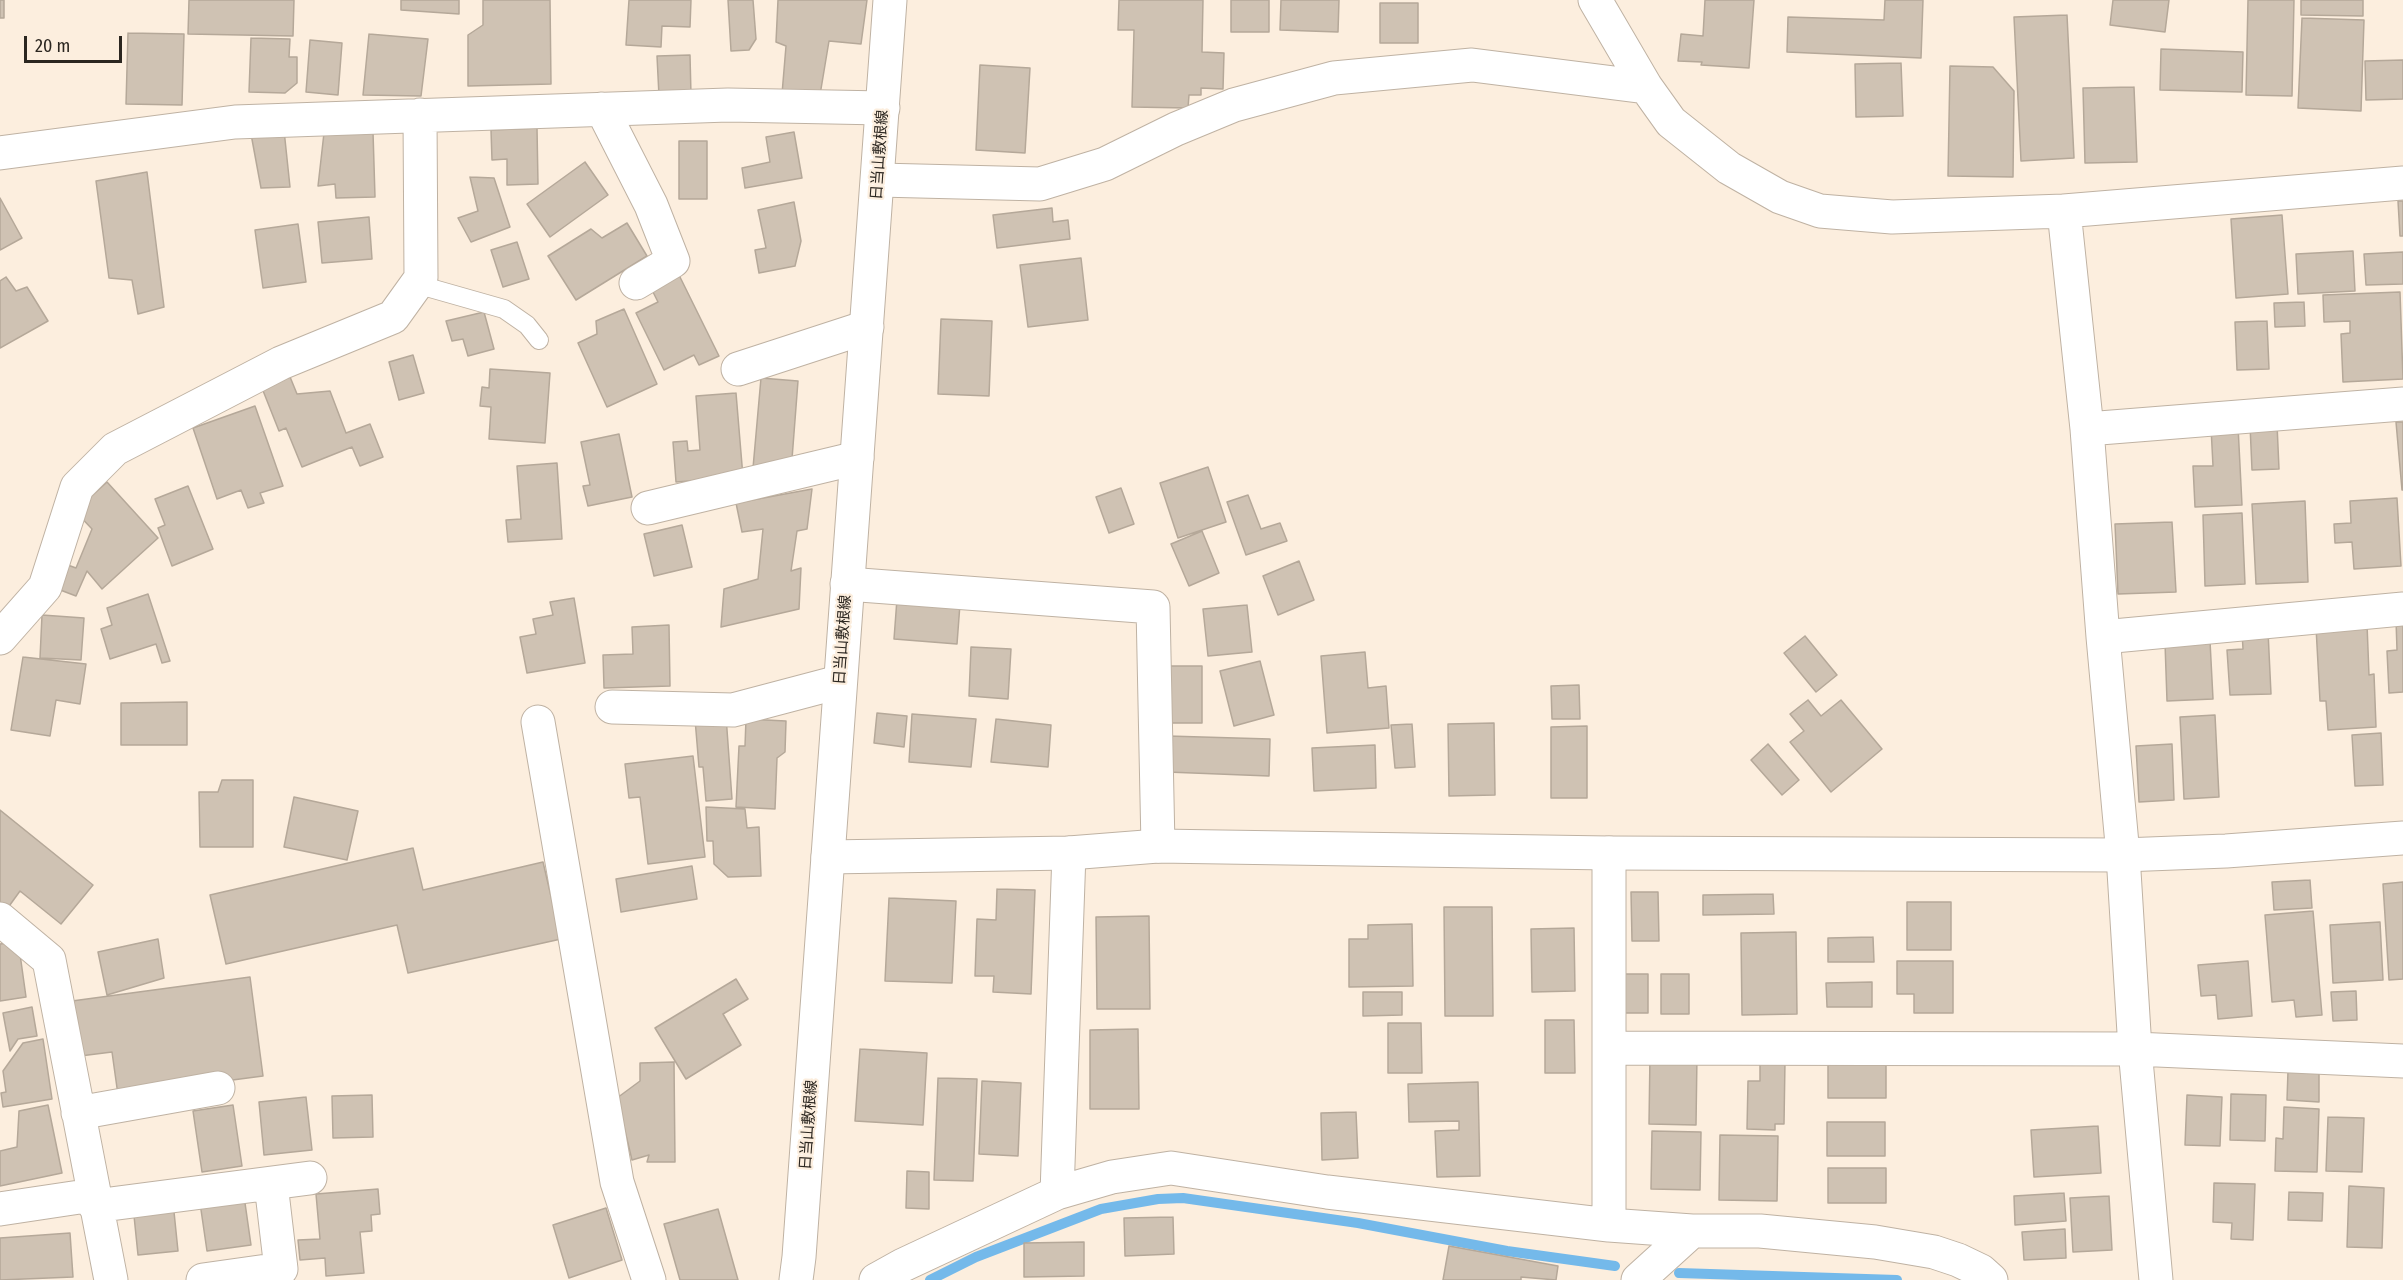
<!DOCTYPE html>
<html>
<head>
<meta charset="utf-8">
<style>
  body { margin:0 }
  #map { position:relative; width:2403px; height:1280px; overflow:hidden; background:#fceede; font-family:"Fira Sans Condensed",sans-serif }
  canvas { display:block }
  .scale { position:absolute; left:24px; top:36px; width:98px; height:27px; box-sizing:border-box; border:3px solid #2b2620; border-top:0; padding-left:8px; font-size:18px; line-height:21px; white-space:nowrap; color:#2b2620; -webkit-text-stroke:4px #fceede; paint-order:stroke }
</style>
</head>
<body>
<div id="map">
<canvas width="2403" height="1280"></canvas>
<div class="scale">20 m</div>
</div>
<script>
const g = document.querySelector('canvas').getContext('2d');
g.lineJoin = 'round';
function shape(rows) {
  const path = new Path2D();
  for (const r of rows) {
    path.moveTo(r[0], r[1]);
    for (let i = 2; i < r.length; i += 2) path.lineTo(r[i], r[i + 1]);
  }
  return path;
}
function strokePath(path, color, width, dash) {
  g.strokeStyle = color;
  g.lineWidth = width;
  g.lineCap = dash ? 'butt' : 'round';
  g.setLineDash(dash || []);
  g.stroke(path);
}
function fill(path, color) {
  g.fillStyle = color;
  g.fill(path, 'evenodd');
}
function drawText(font, color, halo, rows, align = 'center') {
  g.font = font + ' "Fira Sans Condensed","Noto Sans JP",sans-serif';
  g.lineWidth = 4.5;
  g.setLineDash([]);
  g.textBaseline = 'middle';
  g.strokeStyle = halo;
  g.fillStyle = color;
  for (const [text, x, y, turn = 0] of rows) {
    g.save();
    g.translate(x, y);
    g.rotate((+turn || 0) * Math.PI / 180);
    g.textAlign = isNaN(turn) ? turn : align;
    if (halo) g.strokeText(text, 0, 0);
    g.fillText(text, 0, 0);
    g.restore();
  }
}
strokePath(shape([
  [1679,1273,1897,1280],
  [930,1280,976,1257,1101,1209,1158,1199,1183,1198,1358,1223,1507,1251,1615,1266]
]), '#74b9ea', 10);
const building = shape([
  [0,0,4,0,4,18,0,18,0,0],
  [189,0,294,0,293,36,188,34,189,0],
  [401,0,459,0,459,14,401,10,401,0],
  [483,0,550,0,551,84,468,86,468,35,483,25,483,0],
  [629,0,691,0,690,27,662,26,661,47,626,45,629,0],
  [728,0,753,0,756,39,749,50,731,51,728,0],
  [778,0,867,0,861,44,829,41,820,95,782,94,786,46,776,42,778,0],
  [1119,0,1203,0,1202,52,1224,53,1223,89,1201,88,1201,95,1189,95,1188,108,1132,107,1134,30,1118,30,1119,0],
  [1231,0,1269,0,1269,32,1231,32,1231,0],
  [1281,0,1339,0,1338,32,1280,30,1281,0],
  [1705,0,1754,0,1749,68,1701,65,1702,62,1678,61,1681,34,1703,36,1705,0],
  [1885,0,1923,0,1921,58,1787,52,1788,17,1884,20,1885,0],
  [2113,0,2169,0,2165,32,2110,25,2113,0],
  [2248,0,2294,0,2292,96,2246,95,2248,0],
  [2301,0,2363,0,2363,16,2301,15,2301,0],
  [1380,3,1418,3,1418,43,1380,43,1380,3],
  [2067,15,2074,158,2021,161,2014,17,2067,15],
  [2302,18,2364,20,2361,111,2298,108,2302,18],
  [128,33,184,34,182,105,126,104,128,33],
  [369,34,428,39,421,96,363,95,369,34],
  [251,38,290,39,289,57,297,57,297,83,285,93,249,92,251,38],
  [310,40,342,43,338,95,306,92,310,40],
  [2161,49,2243,52,2242,92,2160,90,2161,49],
  [690,55,691,95,659,96,657,56,690,55],
  [2403,60,2403,99,2366,100,2365,61,2403,60],
  [1901,63,1903,116,1856,117,1855,64,1901,63],
  [980,65,1030,68,1025,153,976,150,980,65],
  [1950,66,1993,67,2014,91,2013,177,1948,176,1950,66],
  [2134,87,2137,162,2085,163,2083,88,2134,87],
  [537,128,538,184,507,185,507,159,492,160,491,130,537,128],
  [284,130,290,187,261,188,251,134,284,130],
  [373,132,375,197,336,198,335,184,318,186,324,133,373,132],
  [794,132,802,178,745,188,742,168,770,162,766,137,794,132],
  [679,141,707,141,707,199,679,199,679,141],
  [585,162,608,195,550,237,527,204,585,162],
  [147,172,164,307,138,314,132,280,109,278,96,181,147,172],
  [470,177,494,178,510,227,471,242,458,218,478,211,470,177],
  [0,198,22,238,0,250,0,198],
  [2398,201,2403,201,2403,236,2400,236,2398,201],
  [794,202,801,241,795,266,759,273,755,250,766,248,758,210,794,202],
  [1052,208,1053,222,1068,220,1070,239,997,248,993,215,1052,208],
  [2282,215,2288,294,2236,298,2231,219,2282,215],
  [369,217,372,259,322,263,318,222,369,217],
  [627,223,647,256,576,300,548,256,591,229,602,238,627,223],
  [298,224,306,282,263,288,255,230,298,224],
  [517,242,529,279,503,287,491,250,517,242],
  [2353,251,2355,291,2298,294,2296,254,2353,251],
  [2403,252,2403,284,2366,285,2364,254,2403,252],
  [1081,258,1088,320,1028,327,1020,265,1081,258],
  [678,273,719,356,699,365,694,355,664,370,636,313,658,302,650,286,678,273],
  [6,277,16,291,27,287,48,321,0,348,0,281,6,277],
  [2400,292,2403,379,2343,382,2341,334,2350,333,2350,321,2324,322,2323,295,2400,292],
  [2304,302,2305,326,2275,327,2274,303,2304,302],
  [624,309,657,384,607,407,578,343,597,334,596,321,624,309],
  [484,312,494,349,468,356,463,339,452,341,446,321,484,312],
  [941,319,992,321,989,396,938,394,941,319],
  [2267,321,2269,369,2237,370,2235,322,2267,321],
  [413,355,424,393,399,400,389,362,413,355],
  [286,367,297,394,330,391,346,433,370,424,383,457,360,466,352,447,302,467,286,428,279,431,258,378,286,367],
  [490,369,550,373,545,443,489,439,491,407,480,406,482,387,489,388,490,369],
  [761,378,798,381,791,472,753,468,761,378],
  [736,393,743,477,676,482,673,442,687,441,688,451,700,450,696,396,736,393],
  [255,406,283,486,260,493,264,503,248,508,241,490,217,499,193,428,255,406],
  [2396,422,2403,422,2403,490,2402,490,2396,422],
  [2277,424,2279,469,2252,470,2250,425,2277,424],
  [2238,426,2242,505,2195,507,2193,466,2213,466,2211,427,2238,426],
  [619,434,632,497,588,506,583,486,590,485,581,442,619,434],
  [557,463,562,539,508,542,506,520,521,519,517,466,557,463],
  [1208,467,1226,522,1178,538,1160,483,1208,467],
  [107,482,158,538,102,589,87,571,76,596,55,588,65,564,76,568,92,529,75,511,107,482],
  [188,486,213,549,172,566,158,528,165,525,155,499,188,486],
  [1121,488,1134,524,1109,533,1096,497,1121,488],
  [812,489,807,529,797,531,791,571,801,568,799,609,721,627,724,589,758,579,763,529,742,532,736,503,812,489],
  [1248,495,1261,529,1280,523,1287,541,1246,555,1227,502,1248,495],
  [2397,498,2401,566,2354,569,2352,542,2335,543,2334,524,2351,523,2350,501,2397,498],
  [2305,501,2308,582,2256,584,2252,504,2305,501],
  [2242,513,2245,584,2205,586,2203,515,2242,513],
  [2172,522,2176,592,2118,594,2115,524,2172,522],
  [682,525,692,567,654,576,644,534,682,525],
  [1202,531,1219,573,1189,586,1171,544,1202,531],
  [1299,561,1314,600,1278,615,1263,576,1299,561],
  [148,594,170,661,162,663,156,644,110,659,101,629,112,625,107,608,148,594],
  [574,598,585,663,527,673,520,637,536,634,533,619,553,615,550,602,574,598],
  [897,599,960,604,957,644,894,639,897,599],
  [1247,605,1252,652,1208,656,1203,609,1247,605],
  [42,615,84,618,81,660,40,658,42,615],
  [2396,620,2403,620,2403,692,2389,693,2387,651,2397,650,2396,620],
  [2367,624,2369,675,2374,674,2376,727,2328,730,2326,701,2320,701,2316,627,2367,624],
  [669,625,670,686,604,688,603,655,633,654,632,627,669,625],
  [2268,631,2271,694,2230,695,2227,650,2243,649,2242,632,2268,631],
  [1805,636,1837,675,1816,692,1784,653,1805,636],
  [2210,641,2213,699,2167,701,2165,643,2210,641],
  [971,647,1011,649,1008,699,969,696,971,647],
  [1365,652,1368,688,1386,686,1389,728,1327,733,1321,656,1365,652],
  [23,657,86,664,80,704,56,700,50,736,11,730,23,657],
  [1260,661,1274,715,1234,726,1220,671,1260,661],
  [1169,666,1202,666,1202,723,1168,723,1169,666],
  [1579,685,1580,719,1552,719,1551,686,1579,685],
  [1808,700,1821,716,1841,700,1882,749,1831,792,1790,742,1804,731,1790,714,1808,700],
  [187,702,187,745,121,745,121,703,187,702],
  [877,713,907,716,904,747,874,743,877,713],
  [912,714,976,719,971,767,909,762,912,714],
  [2215,715,2219,797,2184,799,2180,717,2215,715],
  [726,716,732,799,706,801,703,767,699,767,695,719,726,716],
  [746,719,786,721,785,752,777,758,775,809,736,807,739,746,745,746,746,719],
  [996,719,1051,725,1048,767,991,762,996,719],
  [1494,723,1495,795,1449,796,1448,724,1494,723],
  [1412,724,1415,767,1395,768,1391,725,1412,724],
  [1587,726,1587,798,1551,798,1551,727,1587,726],
  [2381,733,2383,785,2355,786,2352,735,2381,733],
  [1168,736,1270,739,1269,776,1167,772,1168,736],
  [1768,744,1799,780,1782,795,1751,760,1768,744],
  [2172,744,2174,800,2139,802,2136,746,2172,744],
  [1375,745,1376,788,1314,791,1312,748,1375,745],
  [693,756,705,857,648,864,640,797,629,798,625,764,693,756],
  [222,780,253,780,253,847,200,847,199,792,218,792,222,780],
  [294,797,358,811,347,860,284,847,294,797],
  [706,807,745,809,747,828,759,827,761,876,728,877,714,864,713,841,707,841,706,807],
  [0,810,93,885,61,924,20,891,7,909,0,903,0,810],
  [413,848,423,890,543,862,561,939,408,973,397,925,226,964,210,895,413,848],
  [692,866,697,899,621,912,616,879,692,866],
  [2310,880,2312,908,2274,910,2272,882,2310,880],
  [2403,882,2403,979,2389,980,2383,884,2403,882],
  [997,889,1035,890,1031,994,993,992,994,976,975,976,977,919,996,920,997,889],
  [1631,892,1658,892,1659,941,1632,941,1631,892],
  [1773,894,1774,914,1703,915,1703,895,1773,894],
  [889,898,956,901,952,983,885,981,889,898],
  [1907,902,1951,902,1951,950,1907,950,1907,902],
  [1444,907,1492,907,1493,1016,1445,1016,1444,907],
  [2313,911,2322,1015,2296,1017,2294,1000,2272,1002,2265,915,2313,911],
  [1149,916,1150,1009,1097,1009,1096,917,1149,916],
  [2380,922,2383,980,2333,983,2330,925,2380,922],
  [1412,924,1413,986,1349,987,1349,939,1368,939,1368,925,1412,924],
  [1574,928,1575,991,1532,992,1531,929,1574,928],
  [1796,932,1797,1014,1742,1015,1741,933,1796,932],
  [1873,937,1874,962,1828,962,1828,938,1873,937],
  [158,939,164,978,107,995,98,952,158,939],
  [8,943,20,954,26,997,0,1001,0,944,8,943],
  [1897,961,1953,961,1953,1013,1914,1013,1914,994,1897,994,1897,961],
  [2248,961,2252,1016,2218,1019,2216,995,2201,996,2198,965,2248,961],
  [1619,974,1648,974,1648,1013,1619,1013,1619,974],
  [1661,974,1689,974,1689,1014,1661,1014,1661,974],
  [250,977,263,1076,118,1095,112,1052,80,1056,72,1001,250,977],
  [736,979,748,999,723,1014,741,1045,686,1079,655,1028,736,979],
  [1872,982,1872,1007,1827,1007,1826,983,1872,982],
  [2356,991,2357,1020,2333,1021,2331,992,2356,991],
  [1363,992,1402,992,1402,1015,1363,1016,1363,992],
  [32,1007,37,1036,18,1039,10,1051,3,1013,32,1007],
  [1545,1020,1574,1020,1575,1073,1545,1073,1545,1020],
  [1388,1023,1421,1023,1422,1073,1388,1073,1388,1023],
  [1138,1029,1139,1109,1090,1109,1090,1030,1138,1029],
  [43,1039,52,1099,3,1107,1,1093,6,1092,3,1071,23,1043,43,1039],
  [860,1049,927,1053,923,1125,855,1121,860,1049],
  [1650,1054,1697,1055,1696,1125,1649,1124,1650,1054],
  [1760,1060,1785,1061,1784,1124,1775,1124,1775,1130,1747,1129,1748,1081,1760,1081,1760,1060],
  [674,1062,675,1162,647,1162,649,1155,632,1160,617,1098,640,1081,640,1063,674,1062],
  [1828,1064,1886,1064,1886,1098,1828,1098,1828,1064],
  [2288,1071,2319,1072,2319,1102,2287,1100,2288,1071],
  [938,1078,977,1079,973,1181,934,1180,938,1078],
  [982,1081,1021,1083,1018,1156,979,1154,982,1081],
  [1478,1082,1480,1176,1437,1177,1435,1131,1459,1130,1459,1121,1409,1122,1408,1084,1478,1082],
  [2231,1094,2266,1095,2265,1141,2230,1140,2231,1094],
  [372,1095,373,1137,333,1138,332,1096,372,1095],
  [2187,1095,2222,1097,2220,1146,2185,1145,2187,1095],
  [306,1097,312,1150,264,1155,259,1102,306,1097],
  [48,1105,62,1173,0,1186,0,1151,17,1147,19,1111,48,1105],
  [233,1105,242,1166,202,1172,193,1111,233,1105],
  [2284,1107,2319,1109,2317,1172,2275,1171,2276,1138,2283,1139,2284,1107],
  [1356,1112,1358,1158,1322,1160,1321,1113,1356,1112],
  [2328,1117,2364,1118,2362,1172,2326,1171,2328,1117],
  [1827,1122,1885,1122,1885,1156,1827,1156,1827,1122],
  [2098,1126,2101,1173,2034,1177,2031,1130,2098,1126],
  [1652,1131,1701,1132,1700,1190,1651,1189,1652,1131],
  [1720,1135,1778,1136,1777,1201,1719,1200,1720,1135],
  [1828,1168,1886,1168,1886,1203,1828,1203,1828,1168],
  [907,1171,929,1172,929,1209,906,1208,907,1171],
  [2214,1183,2255,1184,2253,1240,2231,1239,2232,1223,2213,1222,2214,1183],
  [2349,1186,2384,1188,2382,1248,2347,1247,2349,1186],
  [243,1189,251,1245,207,1251,199,1196,243,1189],
  [378,1189,380,1214,371,1215,372,1231,360,1232,364,1273,326,1276,325,1258,300,1260,298,1240,320,1239,316,1194,378,1189],
  [2289,1192,2323,1193,2322,1221,2288,1220,2289,1192],
  [2064,1193,2066,1221,2015,1225,2014,1196,2064,1193],
  [2109,1196,2112,1250,2073,1252,2070,1198,2109,1196],
  [173,1202,178,1251,138,1255,133,1206,173,1202],
  [606,1208,622,1260,569,1278,553,1225,606,1208],
  [718,1209,738,1280,680,1280,664,1224,718,1209],
  [1173,1217,1174,1254,1125,1256,1124,1218,1173,1217],
  [2065,1229,2066,1258,2024,1260,2022,1232,2065,1229],
  [70,1233,73,1277,0,1280,0,1238,70,1233],
  [1084,1242,1084,1276,1024,1277,1024,1243,1084,1242],
  [1449,1246,1558,1266,1556,1280,1521,1277,1521,1280,1443,1280,1449,1246]
]);
fill(building, '#cfc2b3');
strokePath(building, '#b5a899', 1.5);
const service = shape([
  [416,284,504,309,527,325,539,340]
]);
const minor = shape([
  [1595,0,1646,87,1671,122,1729,168,1780,197,1820,211,1892,217,2064,211,2403,183],
  [602,109,651,205,673,261,636,283],
  [0,153,235,122,728,105,883,108],
  [879,180,1040,184,1105,164,1176,129,1234,105,1334,78,1472,65,1646,87],
  [2064,211,2087,429,2103,637,2123,855,2135,1049,2156,1280],
  [738,369,867,327],
  [2087,429,2403,404],
  [648,508,857,458],
  [847,584,1153,607,1158,846],
  [2103,637,2403,609],
  [0,638,45,587,77,487,115,449,281,363,393,317,421,278,420,115],
  [612,707,733,710,839,682],
  [538,722,617,1182,649,1280],
  [1609,853,1609,1225],
  [0,919,49,960,111,1280],
  [1610,1048,2135,1049,2403,1061],
  [78,1113,218,1088],
  [1057,1193,1069,853],
  [95,1206,310,1178],
  [0,1209,93,1195],
  [203,1280,281,1269,271,1184],
  [876,1280,903,1265,1057,1193,1112,1177,1171,1168,1327,1192,1609,1225,1692,1231,1760,1231,1875,1242,1934,1252,1958,1260,1981,1271,1991,1280],
  [1638,1280,1692,1231]
]);
const tertiary = shape([
  [828,857,1069,853,1158,846,1609,853,2123,855,2226,851,2403,838]
]);
const secondary = shape([
  [796,1280,799,1257,890,0]
]);
strokePath(service, '#bfb2a3', 20);
strokePath(minor, '#bfb2a3', 35);
strokePath(tertiary, '#bfb2a3', 35);
strokePath(secondary, '#bfb2a3', 35);
strokePath(service, '#fff', 18);
strokePath(minor, '#fff', 33);
strokePath(tertiary, '#fff', 33);
strokePath(secondary, '#fff', 33);
drawText('15px', '#2b2620', '#fceede', [
  ["日当山敷根線",880,155,-86],
  ["日当山敷根線",843,640,-86],
  ["日当山敷根線",809,1125,-86]
]);
</script>
</body>
</html>
